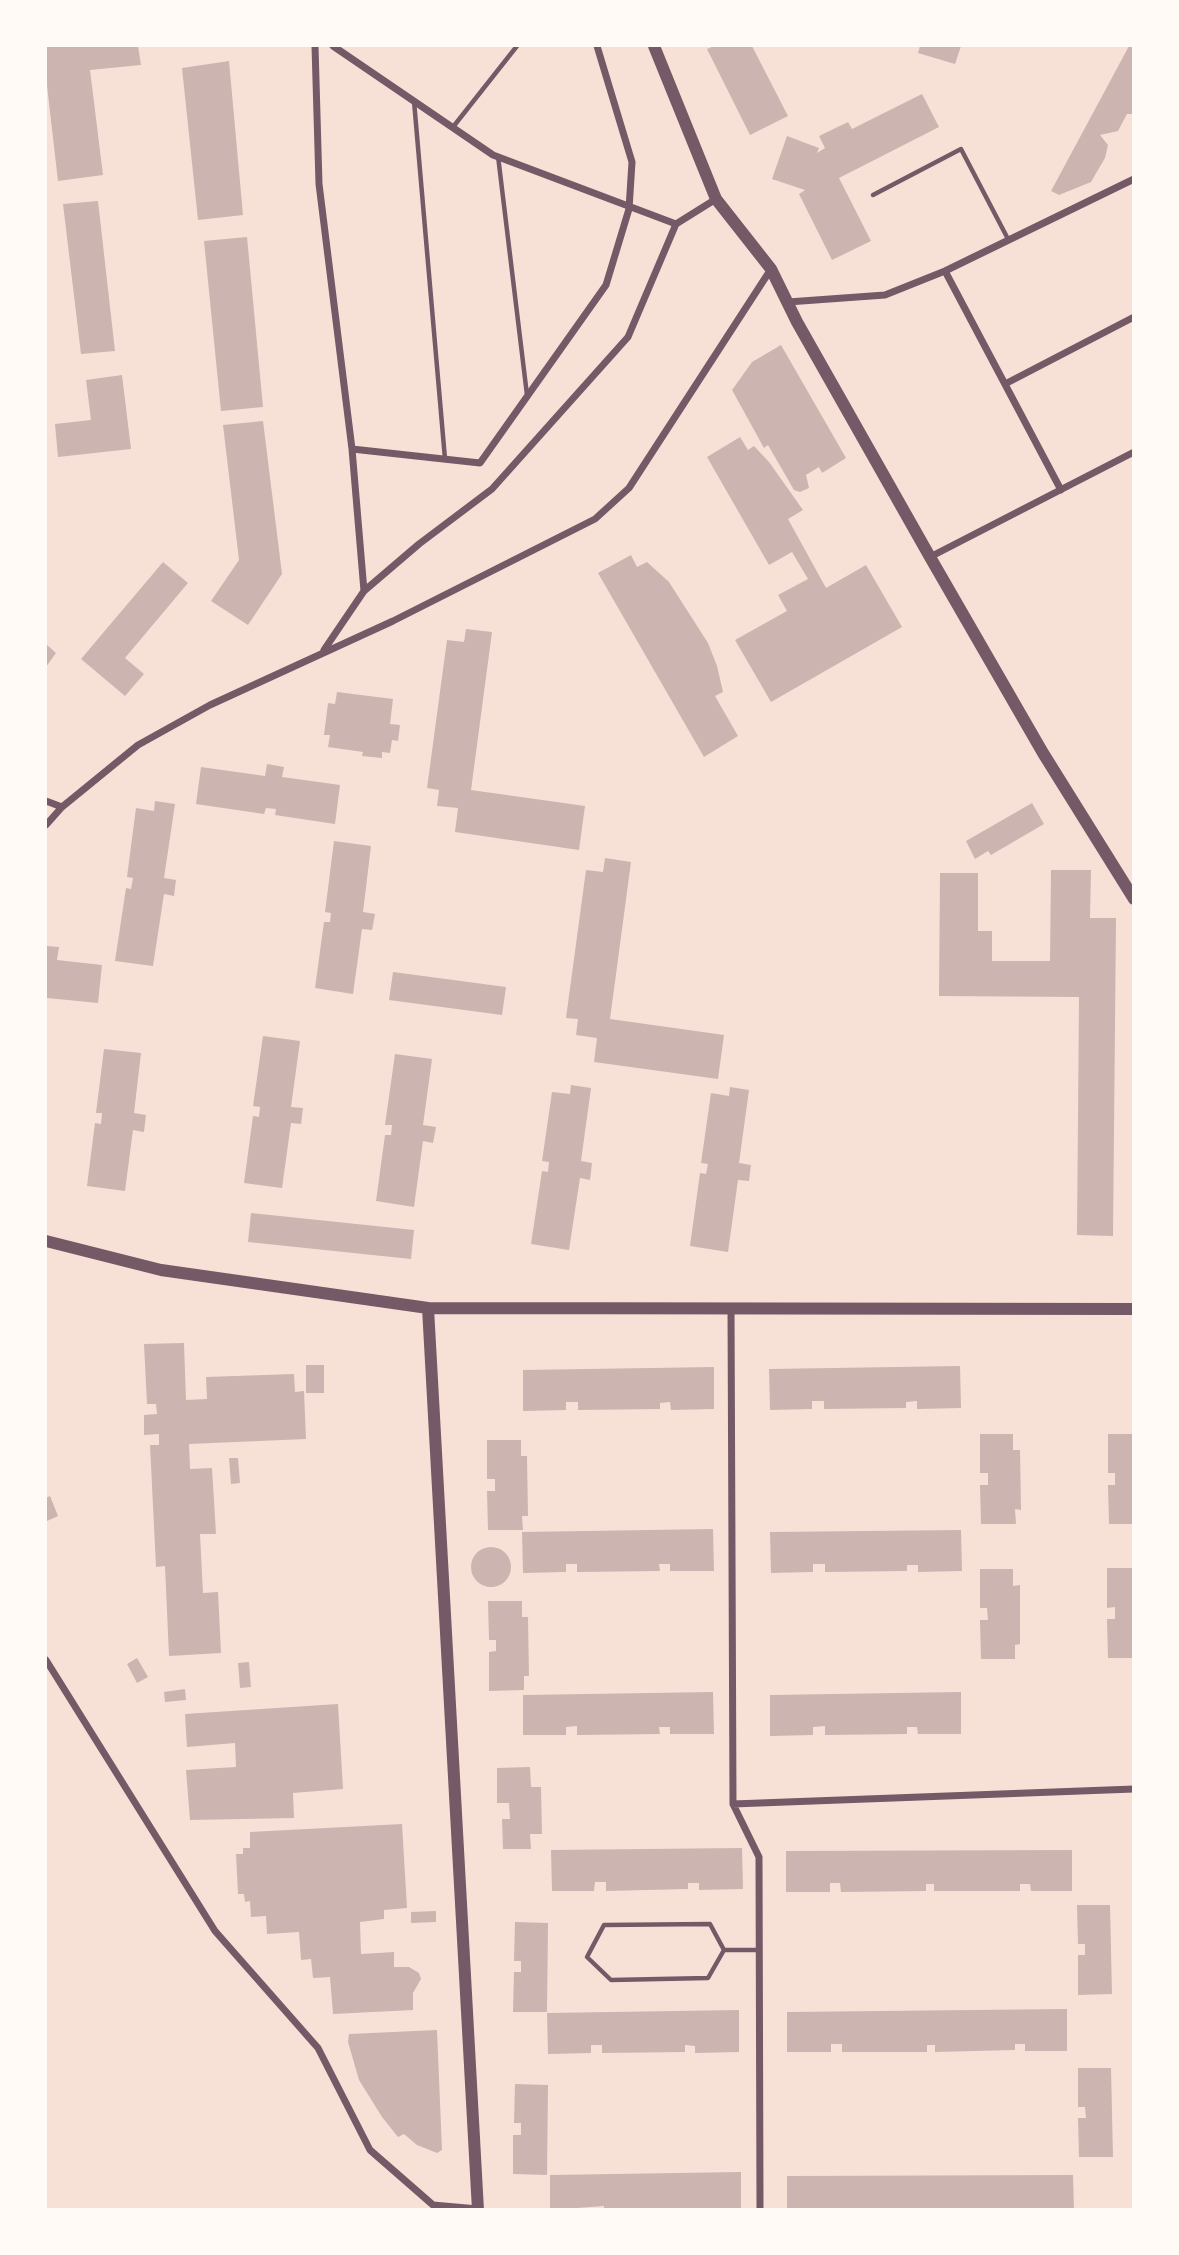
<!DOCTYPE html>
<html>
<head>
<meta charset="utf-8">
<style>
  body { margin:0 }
  #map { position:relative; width:1179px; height:2255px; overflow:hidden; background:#f7e1d7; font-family:"DejaVu Sans",sans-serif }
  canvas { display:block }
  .frame { position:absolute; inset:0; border:47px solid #fffaf5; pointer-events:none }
</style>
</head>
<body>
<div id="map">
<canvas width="1179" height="2255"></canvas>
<div class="frame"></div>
</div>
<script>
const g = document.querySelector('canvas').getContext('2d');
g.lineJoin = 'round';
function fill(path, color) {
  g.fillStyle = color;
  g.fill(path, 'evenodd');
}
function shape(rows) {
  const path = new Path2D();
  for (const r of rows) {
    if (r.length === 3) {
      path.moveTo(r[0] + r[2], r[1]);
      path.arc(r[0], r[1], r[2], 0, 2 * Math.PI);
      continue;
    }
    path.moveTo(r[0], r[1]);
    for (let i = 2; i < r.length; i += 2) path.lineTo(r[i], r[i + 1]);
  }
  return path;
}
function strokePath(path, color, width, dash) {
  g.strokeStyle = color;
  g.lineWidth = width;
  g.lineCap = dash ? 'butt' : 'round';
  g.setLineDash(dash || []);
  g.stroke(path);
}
fill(shape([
  [46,46,138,46,141,65,90,70,103,175,58,181,46,77],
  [714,46,752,46,788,116,750,135,707,49],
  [920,46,961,46,955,64,918,53],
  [1129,46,1134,46,1134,114,1127,114,1118,131,1100,135,1108,145,1105,158,1091,182,1059,195,1051,191],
  [229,61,243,215,198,220,182,68],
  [922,94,939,127,839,178,871,241,832,260,799,194,805,190,772,179,787,136,819,148,817,153,825,148,819,136,848,122,852,129],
  [98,201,115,351,81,354,63,204],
  [247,237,263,407,221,411,204,241],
  [781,345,846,458,822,473,819,467,806,475,809,488,800,492,794,490,768,445,764,448,732,390,752,362],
  [122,375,131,449,58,457,55,424,91,420,86,380],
  [263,421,282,574,248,625,211,601,239,560,223,425],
  [740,437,748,450,754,446,769,462,803,510,788,519,826,588,866,565,902,627,771,702,735,640,787,611,778,595,808,579,792,552,769,565,707,457],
  [631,555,637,567,647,562,669,582,708,643,717,666,723,692,715,696,738,736,704,757,598,573],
  [163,562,188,583,125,658,144,674,125,696,81,659],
  [466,629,492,632,471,790,585,806,579,850,455,832,458,808,437,806,439,790,427,788,447,640,464,642],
  [46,644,56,653,46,667],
  [337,692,393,699,390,724,400,725,398,741,392,740,390,753,382,752,382,758,362,756,363,752,328,747,330,735,324,735,328,703,335,704],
  [267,764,284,767,282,777,340,785,335,824,275,815,276,809,266,808,264,814,196,804,201,767,265,776],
  [155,801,175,804,164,878,176,880,174,896,164,894,153,966,115,961,126,888,131,889,133,878,127,877,136,808,154,811],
  [1032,803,1044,824,991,855,988,851,975,859,966,841],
  [334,841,371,846,363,912,375,914,372,930,362,929,353,994,315,988,324,922,330,922,331,913,325,912],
  [605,858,631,862,610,1019,724,1035,718,1079,594,1062,597,1038,576,1035,578,1019,566,1018,586,870,603,872],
  [1051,870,1091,870,1090,918,1116,918,1113,1236,1077,1235,1079,997,939,996,940,873,978,873,978,931,992,931,992,961,1050,961],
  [46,946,59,947,57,960,102,965,98,1003,47,998],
  [393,972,506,987,502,1015,389,1000],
  [263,1036,300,1041,291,1107,303,1108,301,1124,291,1123,282,1188,244,1183,253,1116,259,1117,260,1107,253,1106],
  [104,1049,141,1053,134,1113,146,1115,144,1132,133,1130,125,1191,87,1186,95,1123,101,1124,102,1113,96,1113],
  [395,1054,432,1059,423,1125,436,1127,433,1143,423,1141,414,1207,376,1201,385,1135,391,1135,392,1125,385,1125],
  [571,1085,591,1088,581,1161,592,1163,590,1180,580,1178,569,1250,531,1244,542,1171,548,1172,549,1162,542,1161,552,1092,570,1094],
  [730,1087,749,1090,739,1163,751,1165,749,1181,738,1180,728,1252,690,1246,700,1173,706,1174,708,1164,701,1163,711,1093,729,1096],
  [251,1213,414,1230,411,1259,248,1242],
  [184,1343,186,1400,207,1399,206,1377,294,1374,295,1392,304,1391,306,1439,189,1444,190,1469,212,1468,216,1534,200,1534,203,1593,218,1592,221,1653,169,1656,165,1566,156,1567,150,1445,159,1445,159,1434,144,1435,144,1415,157,1414,156,1404,147,1404,144,1344],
  [306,1365,324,1365,324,1393,306,1393],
  [960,1366,961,1408,917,1409,917,1401,906,1402,906,1408,824,1409,824,1401,812,1401,812,1409,770,1410,769,1369],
  [714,1367,714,1409,671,1410,670,1402,660,1403,660,1409,578,1410,578,1402,566,1402,566,1410,523,1411,523,1370],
  [980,1434,1013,1434,1013,1450,1020,1450,1021,1510,1015,1509,1016,1524,981,1524,980,1485,988,1485,988,1473,980,1473],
  [1108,1434,1134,1434,1134,1524,1109,1524,1108,1485,1115,1485,1115,1473,1108,1473],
  [487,1440,521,1440,521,1456,527,1456,528,1516,522,1516,523,1530,488,1530,487,1491,495,1491,495,1479,487,1479],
  [229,1458,238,1458,240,1483,231,1484],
  [50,1496,58,1516,47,1521,46,1498],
  [713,1529,714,1571,670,1571,670,1564,659,1564,660,1571,577,1572,577,1564,566,1564,566,1572,523,1573,522,1532],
  [961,1530,962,1571,918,1572,918,1565,907,1565,907,1571,825,1572,825,1564,813,1564,813,1572,771,1573,770,1532],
  [491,1567,20],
  [1107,1568,1134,1568,1134,1658,1108,1658,1107,1619,1115,1619,1115,1607,1107,1608],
  [980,1569,1013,1569,1013,1586,1020,1585,1020,1644,1015,1645,1015,1659,981,1659,980,1620,988,1620,987,1608,980,1608],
  [488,1601,522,1601,522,1617,528,1617,529,1676,524,1676,524,1690,489,1691,489,1652,496,1651,496,1640,489,1640],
  [137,1658,148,1677,137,1683,127,1664],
  [249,1662,251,1687,240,1688,238,1663],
  [185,1689,186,1700,165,1702,164,1692],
  [713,1692,714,1734,670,1734,670,1727,659,1727,660,1734,577,1735,577,1726,566,1727,566,1735,523,1735,523,1695],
  [961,1692,961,1734,918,1734,917,1727,907,1727,907,1734,825,1735,825,1726,813,1727,813,1735,770,1736,770,1695],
  [338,1704,343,1789,293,1793,294,1818,190,1820,186,1770,236,1767,235,1743,187,1747,185,1714],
  [530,1767,531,1787,541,1787,542,1834,530,1834,531,1849,503,1849,502,1819,510,1819,509,1803,497,1803,497,1768],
  [402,1824,407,1908,384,1910,384,1919,360,1922,361,1954,394,1952,394,1967,409,1967,419,1973,421,1979,413,1993,413,2010,333,2014,330,1977,313,1978,311,1959,301,1960,299,1932,267,1934,266,1916,251,1917,250,1901,245,1902,244,1894,238,1894,236,1854,243,1854,243,1848,250,1848,250,1832],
  [742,1848,743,1889,699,1890,699,1883,688,1883,688,1889,606,1891,606,1882,595,1882,594,1891,552,1891,551,1850],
  [1072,1850,1072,1891,1031,1891,1030,1884,1020,1884,1020,1891,934,1891,934,1884,926,1884,926,1891,841,1892,840,1883,830,1883,830,1892,786,1892,786,1851],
  [1077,1905,1110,1905,1112,1994,1078,1995,1078,1955,1085,1955,1085,1944,1078,1944],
  [436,1911,436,1922,411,1923,411,1912],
  [515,1922,548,1923,547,2012,513,2012,514,1972,521,1972,521,1961,514,1961],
  [1067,2009,1067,2051,1025,2051,1025,2044,1015,2044,1015,2050,935,2052,935,2045,927,2045,927,2052,842,2052,842,2044,831,2044,831,2052,787,2052,787,2012],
  [739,2010,739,2052,695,2053,695,2046,685,2045,685,2052,602,2053,602,2045,591,2045,591,2053,548,2054,547,2013],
  [437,2030,442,2150,437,2153,417,2145,404,2134,398,2137,382,2117,359,2080,348,2042,349,2034],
  [1078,2068,1111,2068,1113,2157,1079,2157,1078,2118,1086,2118,1085,2107,1078,2107],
  [515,2084,548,2085,547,2175,513,2174,513,2135,521,2135,521,2123,514,2123],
  [741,2172,741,2210,604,2210,604,2206,550,2210,550,2175],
  [1073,2175,1074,2210,787,2210,787,2176]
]), '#ccb4b1');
strokePath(shape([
  [414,101,445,459],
  [453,127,517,46],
  [498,156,527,395],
  [873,195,961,149,1008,239],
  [724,1950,708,1978,611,1980,587,1957,604,1925,710,1924,724,1950,759,1950]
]), '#755966', 4.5);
strokePath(shape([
  [315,46,319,184,352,449,364,591,324,650],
  [333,46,493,155,676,224,716,199],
  [945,271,1061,490],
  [788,302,885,295,945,271,1134,179],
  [1005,384,1134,317],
  [352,449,480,463,606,285,629,209,632,162,597,46],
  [930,557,1134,452],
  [364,591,419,544,492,489,628,337,676,224],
  [46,801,62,807],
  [46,825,62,807,138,745,210,705,393,621,595,519,629,488,771,269],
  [731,1307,733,1804,759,1857,760,2210],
  [46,1660,215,1931,318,2048,370,2150,433,2205,478,2209],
  [733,1804,1134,1789]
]), '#755966', 7);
strokePath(shape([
  [654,46,716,199,771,269,797,322,930,557,1043,753,1134,899],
  [46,1241,161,1270,428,1308,1134,1309],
  [428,1308,478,2210]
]), '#755966', 12);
</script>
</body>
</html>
